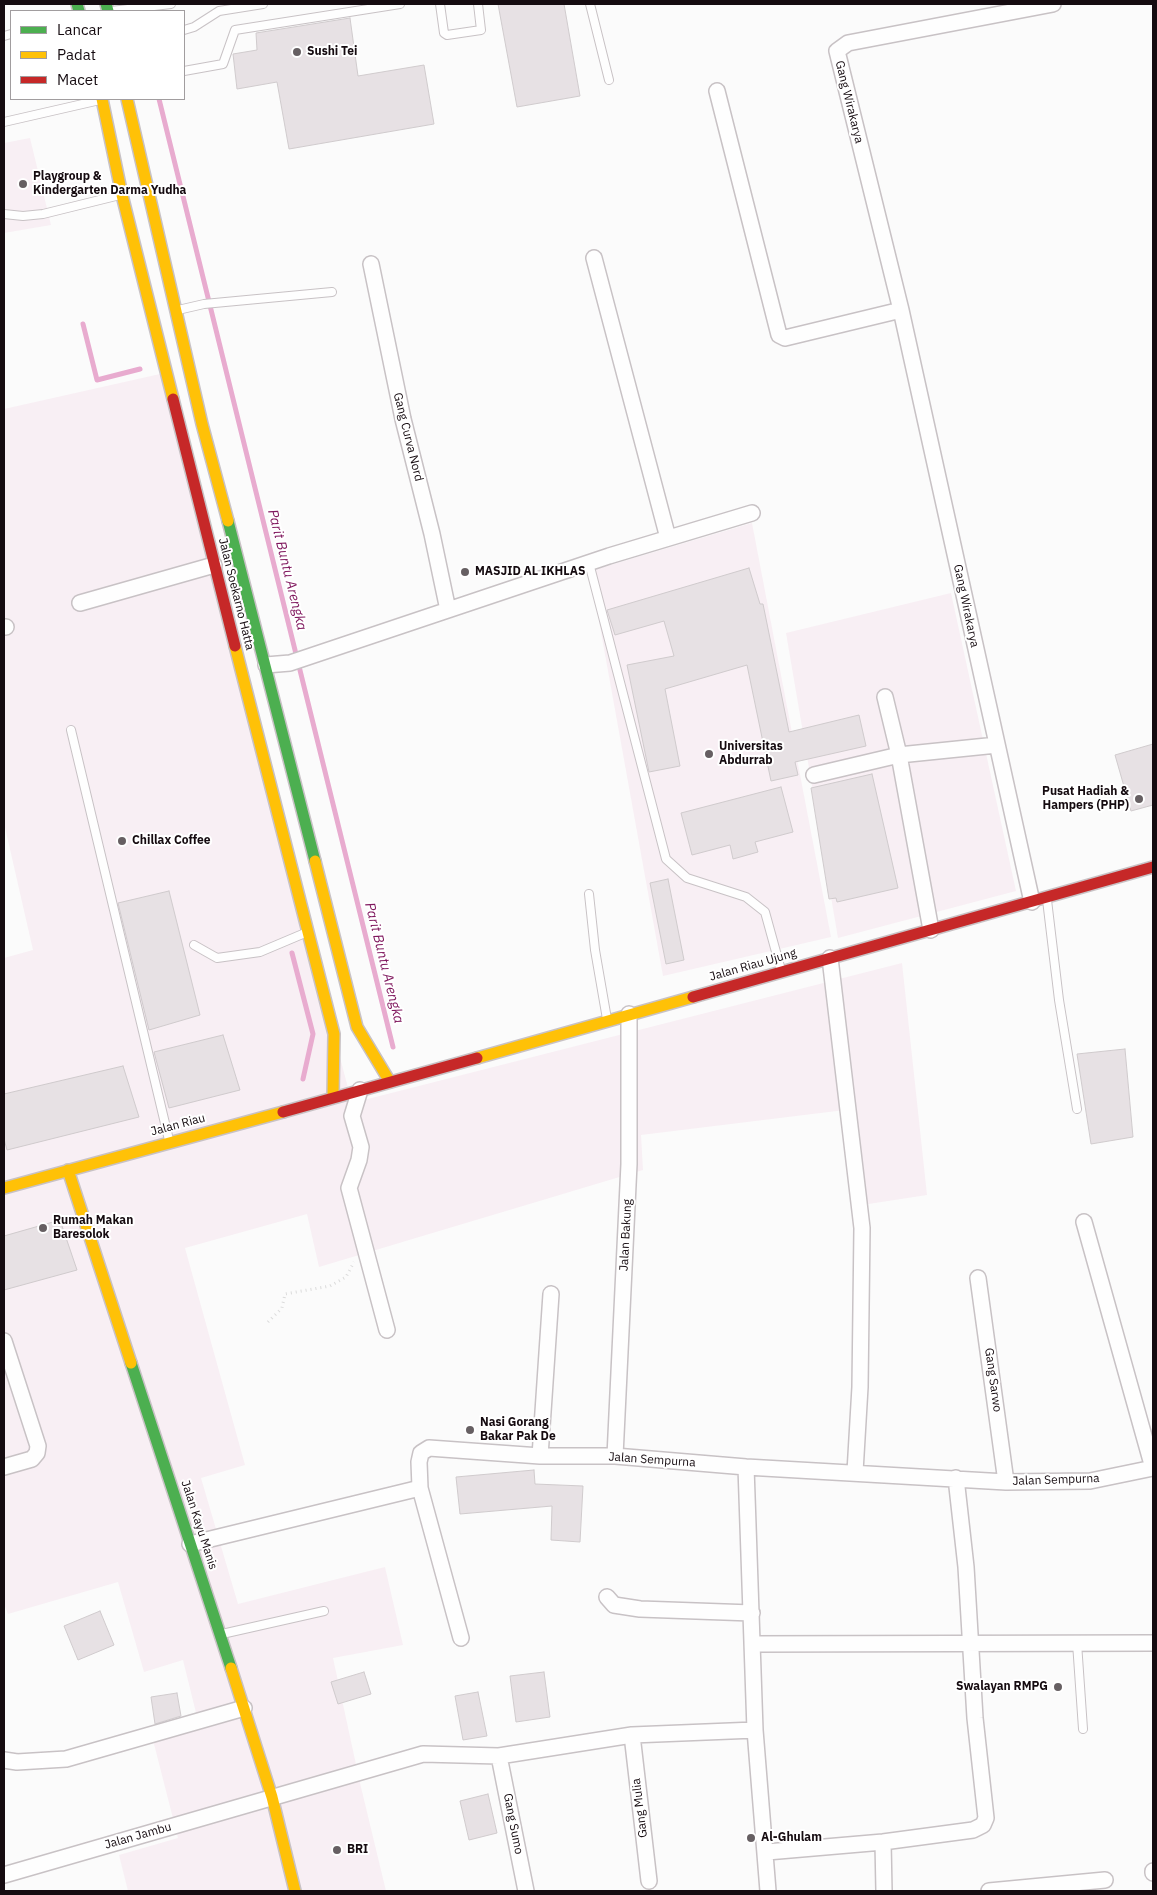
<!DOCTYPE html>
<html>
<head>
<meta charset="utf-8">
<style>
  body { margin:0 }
  #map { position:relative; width:1157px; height:1895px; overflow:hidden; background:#fbfbfb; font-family:"IBM Plex Sans",sans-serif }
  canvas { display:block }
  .frame { position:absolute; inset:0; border:5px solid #150b10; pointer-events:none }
  .legend { position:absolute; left:10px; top:10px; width:175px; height:90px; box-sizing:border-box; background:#fff; border:1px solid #a19d9f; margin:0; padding:6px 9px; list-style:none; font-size:15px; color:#150b10 }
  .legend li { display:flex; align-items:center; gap:10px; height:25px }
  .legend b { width:25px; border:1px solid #a19d9f }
</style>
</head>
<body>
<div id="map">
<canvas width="1157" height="1895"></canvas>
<div class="frame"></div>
<ul class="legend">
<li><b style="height:6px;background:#4caf50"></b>Lancar</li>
<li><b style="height:6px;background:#ffc107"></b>Padat</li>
<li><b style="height:6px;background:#c62828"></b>Macet</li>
</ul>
</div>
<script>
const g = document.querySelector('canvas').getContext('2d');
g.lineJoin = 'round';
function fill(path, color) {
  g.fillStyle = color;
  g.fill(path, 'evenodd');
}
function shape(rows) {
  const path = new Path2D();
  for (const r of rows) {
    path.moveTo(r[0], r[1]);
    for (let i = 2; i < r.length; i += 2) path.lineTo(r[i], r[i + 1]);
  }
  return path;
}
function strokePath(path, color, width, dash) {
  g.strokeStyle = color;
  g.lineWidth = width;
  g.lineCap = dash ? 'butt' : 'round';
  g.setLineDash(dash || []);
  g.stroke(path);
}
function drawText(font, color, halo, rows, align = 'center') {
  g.font = font + ' "IBM Plex Sans",sans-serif';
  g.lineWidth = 4;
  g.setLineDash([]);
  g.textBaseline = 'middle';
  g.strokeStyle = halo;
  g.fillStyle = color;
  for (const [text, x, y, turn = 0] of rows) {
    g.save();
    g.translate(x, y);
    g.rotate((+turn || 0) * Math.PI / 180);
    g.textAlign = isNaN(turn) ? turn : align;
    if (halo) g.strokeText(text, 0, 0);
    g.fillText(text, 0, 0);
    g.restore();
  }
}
fill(shape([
  [30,138,51,225,4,233,4,143],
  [160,374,352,1103,902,963,927,1195,862,1205,845,1110,641,1135,643,1170,319,1267,307,1214,185,1248,245,1465,201,1478,238,1604,385,1567,403,1645,333,1658,360,1783,386,1891,128,1891,119,1855,178,1838,153,1740,199,1725,183,1660,144,1672,118,1582,8,1614,4,1604,4,958,33,950,4,823,4,409],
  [752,523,831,937,663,976,590,571],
  [951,593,1016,891,838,938,786,633]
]), '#f8eff4');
strokePath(shape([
  [159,99,393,1047],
  [83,324,97,380,140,369],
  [292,953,313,1034,303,1079]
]), '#e8abcf', 5);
const building = shape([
  [498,4,564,4,580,96,517,107,498,4],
  [350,18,358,76,424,65,434,124,289,149,277,82,237,89,233,54,257,50,256,33,350,18],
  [749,568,760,604,763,604,789,732,859,715,866,746,795,762,798,775,771,781,747,665,665,689,680,766,649,772,627,665,674,656,664,621,615,635,607,610,749,568],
  [1153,744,1153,805,1131,811,1115,755,1153,744],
  [872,774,898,888,837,902,836,898,829,899,811,788,872,774],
  [781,787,793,832,755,842,758,852,733,859,730,845,692,855,681,813,781,787],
  [668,879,684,960,666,964,650,883,668,879],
  [169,891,200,1015,149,1030,118,903,169,891],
  [223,1035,240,1090,169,1108,154,1052,223,1035],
  [1125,1049,1133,1137,1091,1144,1077,1054,1125,1049],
  [123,1066,139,1117,7,1150,4,1139,4,1094,123,1066],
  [60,1220,77,1270,4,1290,4,1236,60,1220],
  [534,1470,535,1484,583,1486,580,1542,551,1540,552,1506,460,1514,456,1477,534,1470],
  [100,1611,114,1645,78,1660,64,1626,100,1611],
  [364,1672,371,1694,338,1704,331,1682,364,1672],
  [544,1672,550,1717,516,1722,510,1676,544,1672],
  [478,1692,487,1736,463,1740,455,1696,478,1692],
  [177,1693,181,1716,155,1724,151,1697,177,1693],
  [488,1794,497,1833,469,1840,460,1801,488,1794]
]);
fill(building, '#e7e1e4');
strokePath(building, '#d0cbcd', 1);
const lane = shape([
  [440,4,444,33,447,35,481,30,478,4],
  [590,4,609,80],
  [111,11,171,4],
  [184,30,194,27,219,11,263,4],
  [4,36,11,34],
  [184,71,223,64,235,30,400,4],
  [4,122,100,100],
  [4,214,23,216,43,214,120,195],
  [178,310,204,304,332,292],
  [589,563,666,859,687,878,746,897,765,912,781,970],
  [71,730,169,1140],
  [589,894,595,950,607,1019],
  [1047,900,1059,1000,1077,1109],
  [194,945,217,958,260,952,305,933],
  [222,1634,324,1611],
  [1077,1643,1083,1729]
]);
const street = shape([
  [717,91,779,335,785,338,901,310],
  [594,258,668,538],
  [371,264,403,419,432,534,448,610],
  [80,603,214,565],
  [4,627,6,627],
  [266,665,290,663,609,556,752,513],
  [885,697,899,755,931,930],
  [814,775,899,755,997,745],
  [1032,902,901,310,837,51,848,43,1053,4],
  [830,958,862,1228,860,1387,855,1472],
  [360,1090,352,1116,361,1147,359,1160,349,1188,387,1330],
  [1084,1222,1153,1468],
  [978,1278,1006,1482],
  [4,1341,38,1446,37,1453,32,1459,4,1467],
  [540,1456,551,1294],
  [615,1456,629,1164,629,1014],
  [746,1467,755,1730,768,1891],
  [420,1488,461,1638],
  [190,1544,420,1488,419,1462,421,1453,429,1448,540,1456,615,1456,746,1467,1006,1482,1090,1481,1153,1468],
  [607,1597,614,1605,640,1609,752,1613],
  [753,1644,1153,1643],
  [632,1735,649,1881],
  [499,1756,526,1891],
  [4,1760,17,1762,66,1759,244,1708],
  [883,1842,884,1891],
  [767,1852,883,1842,973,1830,983,1825,986,1818,975,1718,966,1567,956,1478],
  [1153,1871,1153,1873],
  [4,1875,423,1754,499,1756,632,1735,755,1730],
  [989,1891,1105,1880]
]);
const fast = shape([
  [77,4,79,11],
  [106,4,108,11],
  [228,521,315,861],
  [131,1363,231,1668]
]);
const slow = shape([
  [102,99,122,195,173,399],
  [127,99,202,424,228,521],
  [235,646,334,1034,333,1097],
  [315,861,357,1027,390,1082],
  [477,1058,693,997],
  [68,1170,131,1363],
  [4,1188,283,1112],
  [231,1668,272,1797,295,1891]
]);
const jam = shape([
  [173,399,235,646],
  [693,997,1153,867],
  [283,1112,477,1058]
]);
strokePath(lane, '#c8c2c5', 10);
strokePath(street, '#c8c2c5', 18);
strokePath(fast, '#c8c2c5', 14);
strokePath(slow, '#c8c2c5', 14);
strokePath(jam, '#c8c2c5', 14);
strokePath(shape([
  [268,1322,282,1308,285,1294,330,1286,346,1277,354,1262]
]), '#dbdbdb', 3, [1, 4]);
strokePath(lane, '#fefefe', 8);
strokePath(street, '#fefefe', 15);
strokePath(fast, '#4caf50', 11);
strokePath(slow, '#ffc107', 11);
strokePath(jam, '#c62828', 11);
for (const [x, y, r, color] of [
  [297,52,5,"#665f62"],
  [23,184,5,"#665f62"],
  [465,572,5,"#665f62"],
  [709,754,5,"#665f62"],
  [1139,799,5,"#665f62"],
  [122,841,5,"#665f62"],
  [43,1228,5,"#665f62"],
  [470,1430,5,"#665f62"],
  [1058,1687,5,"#665f62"],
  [751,1838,5,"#665f62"],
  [337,1850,5,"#665f62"]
]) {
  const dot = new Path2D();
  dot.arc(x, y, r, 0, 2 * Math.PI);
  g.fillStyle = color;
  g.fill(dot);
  strokePath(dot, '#fff', 2);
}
drawText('bold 12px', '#150b10', '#fff', [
  ["Sushi Tei",307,52],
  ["Playgroup &",33,177],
  ["Kindergarten Darma Yudha",33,191],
  ["MASJID AL IKHLAS",475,572],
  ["Universitas",719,747],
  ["Abdurrab",719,761],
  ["Pusat Hadiah &",1129,792,"right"],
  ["Hampers (PHP)",1129,806,"right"],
  ["Chillax Coffee",132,841],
  ["Rumah Makan",53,1221],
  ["Baresolok",53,1235],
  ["Nasi Gorang",480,1423],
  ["Bakar Pak De",480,1437],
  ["Swalayan RMPG",1048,1687,"right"],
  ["Al-Ghulam",761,1838],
  ["BRI",347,1850]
], 'left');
drawText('12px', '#150b10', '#fff', [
  ["Gang Wirakarya",849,102,76],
  ["Gang Curva Nord",408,437,76],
  ["Jalan Soekarno Hatta",236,594,76],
  ["Gang Wirakarya",966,606,78],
  ["Jalan Riau Ujung",753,965,-16],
  ["Jalan Riau",178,1125,-15],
  ["Jalan Bakung",626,1235,-87],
  ["Gang Sarwo",993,1380,82],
  ["Jalan Sempurna",652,1460,4],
  ["Jalan Sempurna",1056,1480,-2],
  ["Jalan Kayu Manis",199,1525,72],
  ["Gang Mulia",640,1808,-97],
  ["Gang Sumo",513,1824,79],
  ["Jalan Jambu",138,1836,-16]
]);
drawText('italic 14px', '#80195f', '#fff', [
  ["Parit Buntu Arengka",287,570,76],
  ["Parit Buntu Arengka",384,963,76]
]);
</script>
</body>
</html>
